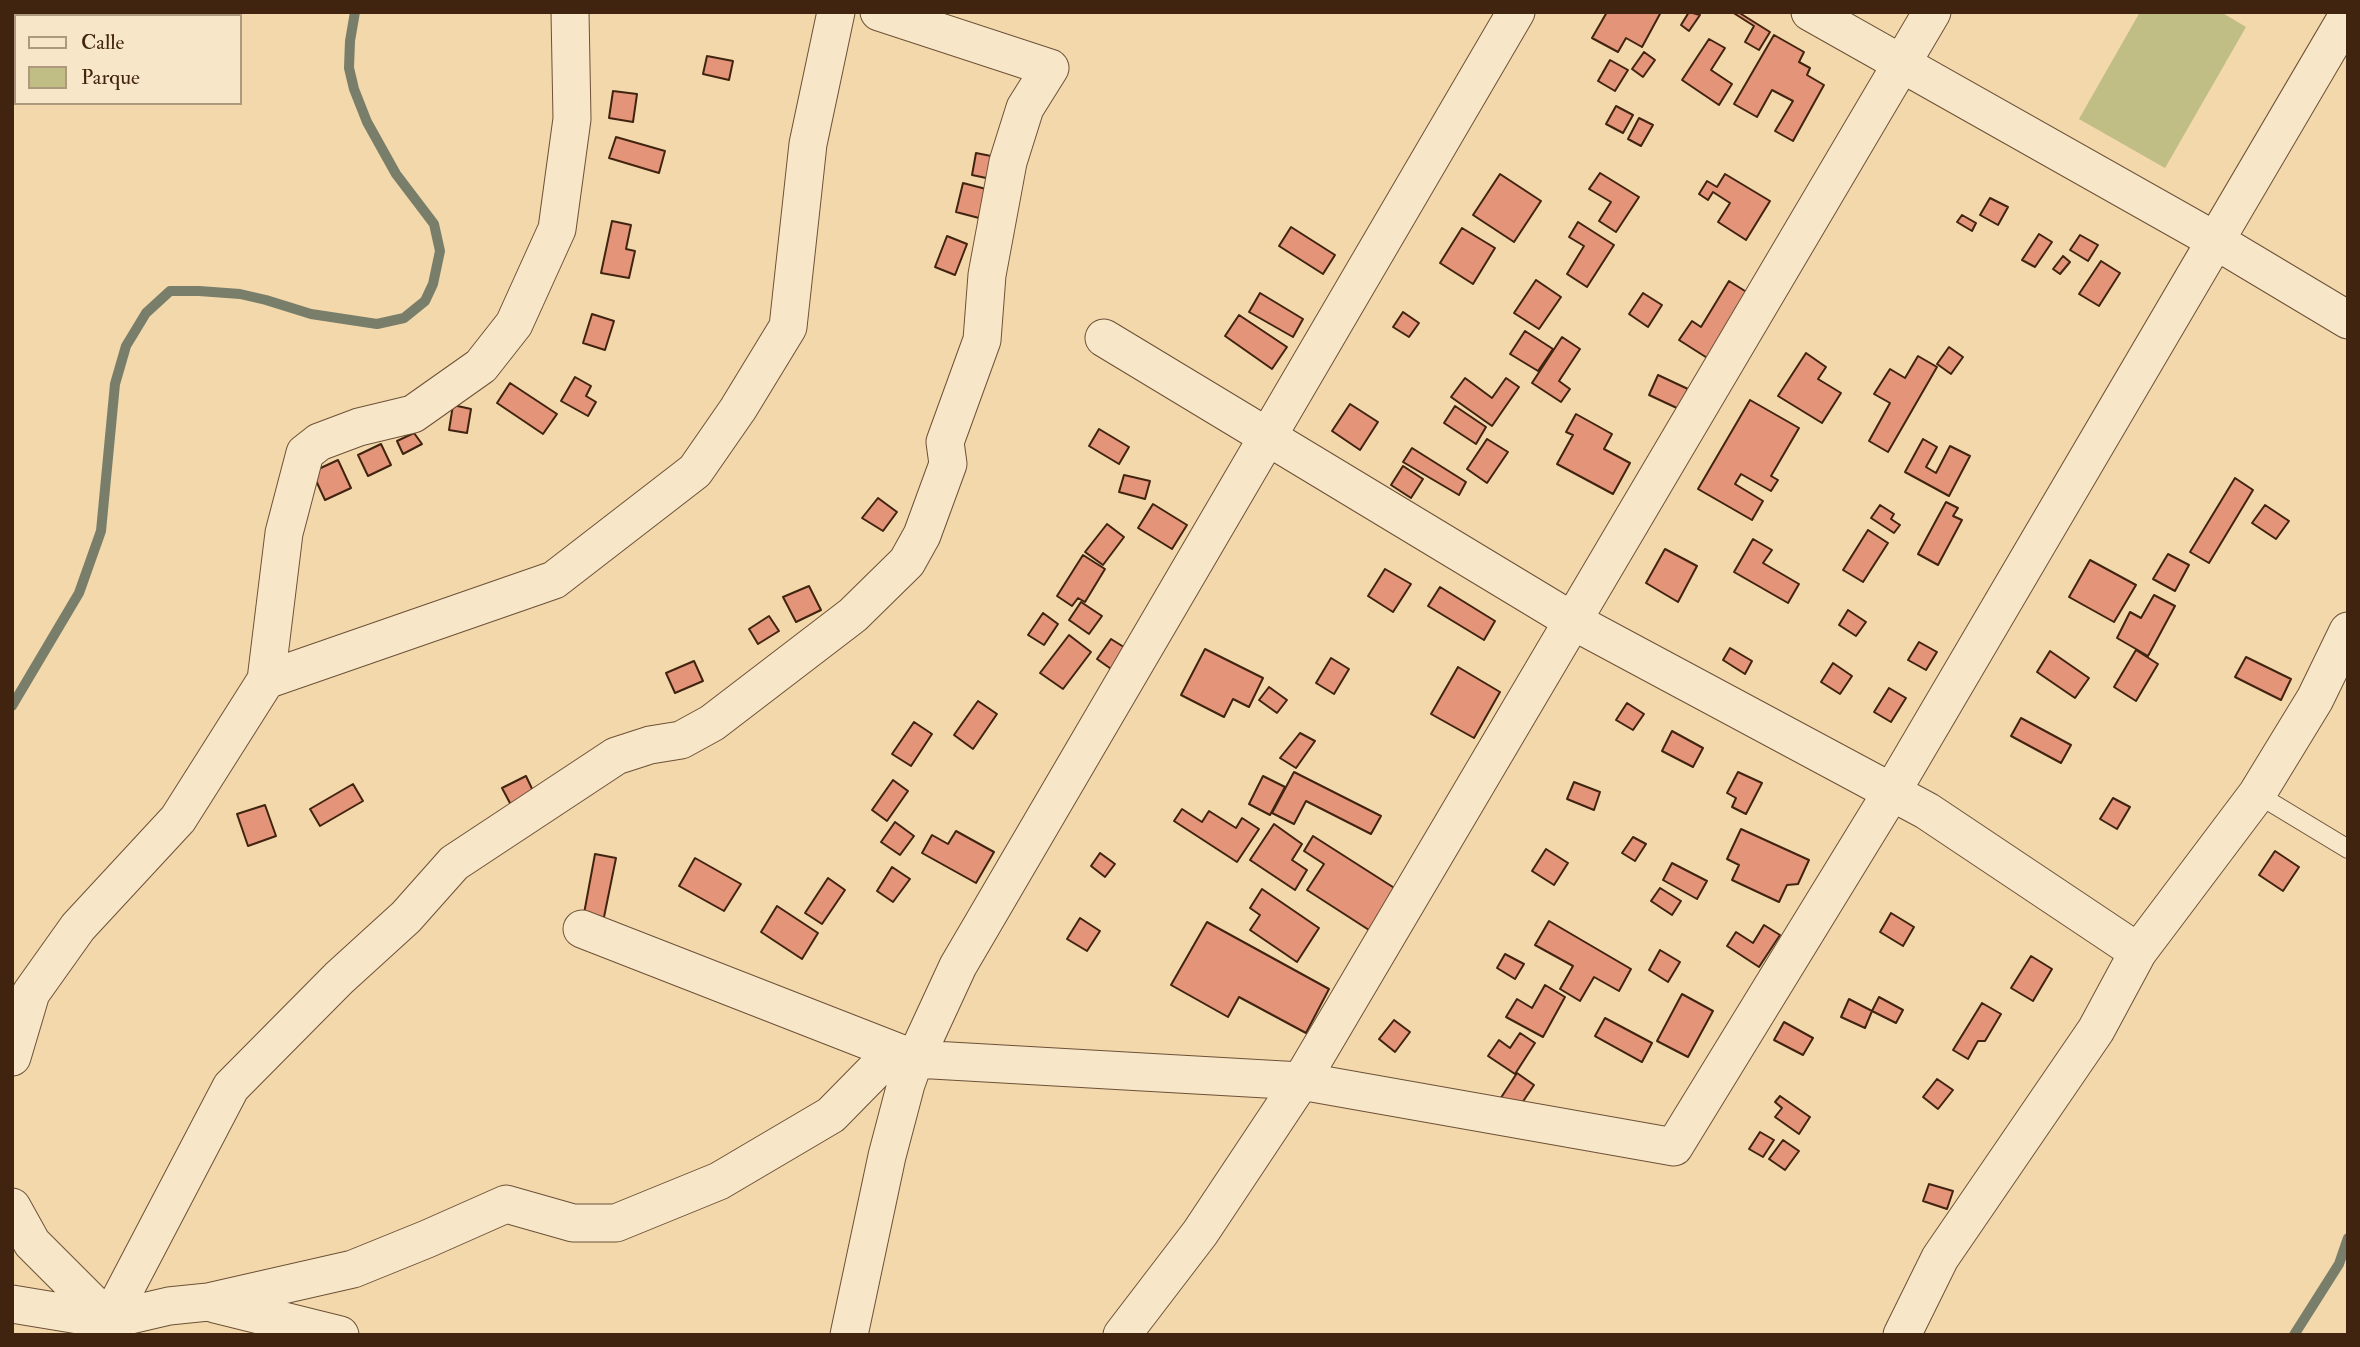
<!DOCTYPE html>
<html>
<head>
<meta charset="utf-8">
<style>
  body { margin:0 }
  #map { position:relative; width:2360px; height:1347px; overflow:hidden; background:#f2d8ab; font-family:"IM FELL Double Pica",serif }
  canvas { display:block }
  .frame { position:absolute; inset:0; border:14px solid #412410; pointer-events:none }
  .legend { position:absolute; left:14px; top:14px; width:228px; height:91px; box-sizing:border-box; background:#f7e6c8; border:2px solid #ae987e; margin:0; padding:9px 12px; list-style:none; font-size:21px; color:#412410 }
  .legend li { display:flex; align-items:center; gap:14px; height:35px }
  .legend b { width:35px; border:2px solid #ae987e }
</style>
</head>
<body>
<div id="map">
<canvas width="2360" height="1347"></canvas>
<div class="frame"></div>
<ul class="legend">
<li><b style="height:9px;background:#f7e6c8"></b>Calle</li>
<li><b style="height:19px;background:#c0bd85"></b>Parque</li>
</ul>
</div>
<script>
const g = document.querySelector('canvas').getContext('2d');
g.lineJoin = 'round';
function fill(path, color) {
  g.fillStyle = color;
  g.fill(path, 'evenodd');
}
function shape(rows) {
  const path = new Path2D();
  for (const r of rows) {
    path.moveTo(r[0], r[1]);
    for (let i = 2; i < r.length; i += 2) path.lineTo(r[i], r[i + 1]);
  }
  return path;
}
function strokePath(path, color, width, dash) {
  g.strokeStyle = color;
  g.lineWidth = width;
  g.lineCap = dash ? 'butt' : 'round';
  g.setLineDash(dash || []);
  g.stroke(path);
}
fill(shape([
  [2140,12,2221,12,2246,27,2165,168,2079,119]
]), '#c0bd85');
strokePath(shape([
  [12,706,79,593,101,531,115,384,126,346,146,313,170,291,199,291,240,294,266,300,311,314,377,324,404,318,425,301,433,284,440,251,434,224,396,174,367,122,354,89,349,68,350,41,355,12],
  [2294,1335,2339,1264,2348,1238]
]), '#787e6a', 10);
const building = shape([
  [1607,12,1661,12,1642,47,1626,38,1618,52,1592,38,1607,12],
  [1689,12,1700,15,1689,31,1681,25,1689,12],
  [1732,12,1738,12,1770,32,1759,50,1745,42,1754,26,1732,12],
  [1774,35,1804,52,1799,62,1810,68,1807,75,1824,85,1793,141,1775,131,1793,101,1772,90,1757,117,1734,104,1774,35],
  [1709,39,1725,48,1711,70,1732,84,1719,105,1682,80,1709,39],
  [1644,52,1655,60,1643,77,1632,69,1644,52],
  [707,56,733,61,729,80,703,74,707,56],
  [1610,60,1628,70,1615,91,1598,81,1610,60],
  [613,91,637,94,633,122,609,118,613,91],
  [1616,106,1633,115,1623,133,1606,124,1616,106],
  [1639,118,1653,125,1641,146,1628,139,1639,118],
  [616,137,665,151,659,173,609,158,616,137],
  [976,153,996,157,991,179,972,175,976,153],
  [1600,173,1639,197,1616,232,1599,221,1611,202,1589,189,1600,173],
  [1500,174,1541,201,1514,242,1473,215,1500,174],
  [1725,174,1770,201,1746,240,1718,222,1730,203,1713,192,1708,200,1699,194,1707,181,1717,187,1725,174],
  [963,183,986,189,979,218,956,212,963,183],
  [1990,198,2008,207,1998,225,1980,215,1990,198],
  [1962,215,1976,223,1972,231,1957,222,1962,215],
  [612,221,631,225,626,249,635,251,629,278,601,273,612,221],
  [1578,222,1614,245,1587,287,1567,274,1584,246,1569,237,1578,222],
  [1291,227,1335,255,1323,274,1279,246,1291,227],
  [1462,228,1495,248,1473,284,1440,263,1462,228],
  [2039,234,2052,242,2035,267,2022,260,2039,234],
  [2080,235,2098,245,2088,261,2070,250,2080,235],
  [947,236,967,244,955,275,935,267,947,236],
  [2063,256,2070,262,2060,274,2053,269,2063,256],
  [2101,261,2120,273,2099,306,2079,294,2101,261],
  [1536,280,1561,297,1539,329,1514,313,1536,280],
  [1729,281,1753,296,1712,361,1679,340,1692,321,1701,327,1729,281],
  [1260,293,1303,319,1293,337,1249,312,1260,293],
  [1643,293,1662,305,1648,327,1629,314,1643,293],
  [1403,312,1419,323,1409,337,1393,327,1403,312],
  [592,314,614,321,605,350,583,343,592,314],
  [1239,315,1287,347,1272,369,1225,336,1239,315],
  [1525,331,1553,349,1538,371,1510,354,1525,331],
  [1562,337,1580,349,1559,381,1570,389,1561,402,1532,383,1562,337],
  [1949,347,1963,357,1951,374,1937,364,1949,347],
  [1806,353,1826,367,1818,379,1841,393,1822,423,1778,396,1806,353],
  [1918,356,1937,367,1888,452,1869,441,1890,403,1874,394,1890,369,1905,378,1918,356],
  [1658,375,1688,389,1679,409,1649,395,1658,375],
  [575,377,591,386,586,396,596,402,588,416,561,401,575,377],
  [1465,378,1492,398,1506,378,1519,387,1492,426,1451,397,1465,378],
  [510,383,557,414,543,434,497,403,510,383],
  [1750,400,1799,428,1771,476,1778,480,1771,491,1741,474,1735,484,1763,501,1752,520,1698,489,1750,400],
  [1350,404,1378,422,1360,450,1332,431,1350,404],
  [453,405,471,409,467,433,449,430,453,405],
  [1455,406,1486,427,1476,444,1444,423,1455,406],
  [1576,414,1612,434,1604,449,1630,463,1613,494,1557,464,1573,435,1566,432,1576,414],
  [1099,429,1129,447,1119,464,1089,446,1099,429],
  [414,433,422,444,403,454,397,441,414,433],
  [1487,439,1508,452,1487,483,1467,469,1487,439],
  [1923,439,1937,447,1926,467,1936,473,1950,446,1970,456,1949,496,1905,472,1923,439],
  [381,444,391,465,368,476,358,455,381,444],
  [1412,448,1466,482,1459,495,1403,462,1412,448],
  [338,460,351,488,325,500,312,472,338,460],
  [1403,466,1423,479,1411,498,1391,485,1403,466],
  [1124,475,1150,481,1145,499,1119,492,1124,475],
  [2235,478,2253,490,2209,563,2190,552,2235,478],
  [878,498,897,512,883,531,862,518,878,498],
  [1946,502,1958,508,1953,516,1962,520,1938,565,1918,554,1946,502],
  [1153,504,1187,525,1172,549,1138,528,1153,504],
  [1880,505,1894,514,1891,519,1900,525,1894,533,1871,518,1880,505],
  [2265,505,2289,521,2276,539,2252,523,2265,505],
  [1107,524,1124,537,1103,565,1085,552,1107,524],
  [1868,530,1888,543,1863,582,1843,570,1868,530],
  [1753,539,1772,550,1763,563,1799,584,1788,603,1734,572,1753,539],
  [1665,549,1697,566,1678,602,1646,583,1665,549],
  [2168,554,2189,565,2175,591,2153,579,2168,554],
  [1083,555,1105,569,1085,602,1078,598,1072,606,1057,596,1083,555],
  [2090,560,2136,585,2114,622,2069,597,2090,560],
  [1385,569,1411,584,1393,612,1368,596,1385,569],
  [809,586,821,610,796,622,783,597,809,586],
  [1440,587,1495,621,1484,640,1428,606,1440,587],
  [2154,595,2175,606,2148,656,2117,638,2130,612,2141,618,2154,595],
  [1081,602,1102,616,1089,634,1069,620,1081,602],
  [1848,610,1866,622,1856,636,1839,625,1848,610],
  [1043,613,1058,624,1044,645,1028,635,1043,613],
  [769,616,779,631,758,644,749,629,769,616],
  [1069,635,1091,652,1063,689,1040,673,1069,635],
  [1111,639,1127,649,1114,671,1097,659,1111,639],
  [1919,642,1937,652,1926,670,1908,660,1919,642],
  [1730,648,1752,661,1745,674,1723,660,1730,648],
  [1205,649,1263,678,1249,707,1233,699,1224,717,1181,695,1205,649],
  [2136,650,2158,664,2136,701,2114,687,2136,650],
  [2050,651,2089,678,2075,698,2037,672,2050,651],
  [2246,657,2291,679,2281,700,2235,677,2246,657],
  [1331,658,1349,669,1334,694,1316,683,1331,658],
  [694,661,703,681,675,693,666,673,694,661],
  [1833,663,1852,676,1840,694,1821,682,1833,663],
  [1458,667,1500,692,1474,738,1431,714,1458,667],
  [1269,687,1287,700,1277,713,1259,700,1269,687],
  [1889,688,1906,698,1891,722,1874,712,1889,688],
  [978,701,997,714,973,749,954,735,978,701],
  [1627,703,1644,714,1633,730,1616,720,1627,703],
  [2021,718,2071,745,2061,763,2011,736,2021,718],
  [914,722,932,734,911,766,892,754,914,722],
  [1672,731,1703,748,1693,767,1662,751,1672,731],
  [1300,733,1315,741,1296,768,1280,758,1300,733],
  [1294,772,1381,816,1371,834,1306,801,1294,824,1272,813,1294,772],
  [1738,772,1762,783,1746,814,1732,807,1736,798,1727,793,1738,772],
  [526,776,534,793,511,805,502,788,526,776],
  [1263,776,1285,787,1270,815,1249,804,1263,776],
  [893,780,908,791,887,821,872,810,893,780],
  [1574,782,1600,792,1594,810,1567,799,1574,782],
  [353,784,363,801,320,826,310,809,353,784],
  [2113,798,2130,807,2117,829,2100,819,2113,798],
  [265,805,276,836,248,846,237,814,265,805],
  [1182,809,1202,822,1209,811,1236,828,1242,818,1259,829,1237,862,1174,821,1182,809],
  [895,822,914,836,900,855,881,842,895,822],
  [1274,824,1302,844,1292,860,1307,870,1295,890,1250,860,1274,824],
  [1741,829,1809,860,1798,884,1787,885,1779,902,1732,880,1739,865,1727,859,1741,829],
  [956,831,994,852,976,883,922,853,932,835,948,844,956,831],
  [1313,836,1396,889,1369,930,1307,890,1324,864,1304,851,1313,836],
  [1633,837,1646,844,1635,861,1622,853,1633,837],
  [1546,849,1568,863,1554,885,1532,871,1546,849],
  [2275,851,2299,867,2283,891,2259,875,2275,851],
  [1100,853,1115,864,1105,877,1091,866,1100,853],
  [595,854,616,858,603,922,583,919,595,854],
  [695,858,741,884,724,911,679,886,695,858],
  [1672,863,1707,881,1697,899,1663,880,1672,863],
  [892,867,910,879,893,902,877,891,892,867],
  [828,878,845,890,822,924,805,913,828,878],
  [1660,888,1681,901,1672,915,1651,901,1660,888],
  [1262,889,1319,928,1297,962,1250,930,1260,915,1250,908,1262,889],
  [777,906,818,933,802,959,761,932,777,906],
  [1891,913,1914,927,1903,946,1880,932,1891,913],
  [1080,918,1100,931,1087,951,1067,939,1080,918],
  [1549,921,1631,969,1619,991,1594,977,1580,1001,1560,989,1573,966,1535,945,1549,921],
  [1207,922,1329,989,1306,1033,1239,997,1228,1017,1171,985,1207,922],
  [1764,925,1780,935,1759,967,1727,946,1736,932,1753,943,1764,925],
  [1660,950,1680,962,1668,982,1649,970,1660,950],
  [1505,954,1524,964,1515,979,1497,968,1505,954],
  [2031,956,2052,969,2033,1001,2011,988,2031,956],
  [1545,985,1565,997,1543,1037,1506,1017,1517,999,1532,1008,1545,985],
  [1682,994,1713,1011,1688,1057,1657,1041,1682,994],
  [1879,997,1903,1010,1896,1023,1872,1011,1879,997],
  [1849,999,1872,1011,1865,1028,1841,1017,1849,999],
  [1982,1003,2001,1014,1985,1041,1978,1041,1968,1059,1953,1050,1982,1003],
  [1605,1018,1652,1043,1642,1062,1595,1036,1605,1018],
  [1394,1020,1410,1032,1395,1052,1379,1039,1394,1020],
  [1784,1022,1813,1038,1803,1055,1774,1040,1784,1022],
  [1520,1033,1535,1043,1515,1074,1488,1056,1499,1040,1510,1048,1520,1033],
  [1517,1073,1534,1085,1514,1115,1493,1110,1517,1073],
  [1937,1079,1953,1090,1938,1109,1923,1097,1937,1079],
  [1780,1096,1810,1117,1799,1134,1775,1117,1782,1108,1775,1102,1780,1096],
  [1760,1132,1774,1140,1763,1157,1749,1149,1760,1132],
  [1783,1140,1799,1151,1785,1170,1769,1159,1783,1140],
  [1929,1184,1953,1191,1947,1209,1923,1201,1929,1184]
]);
fill(building, '#e39479');
strokePath(building, '#412410', 2);
const service = shape([
  [2257,794,2348,849]
]);
const minor = shape([
  [1810,12,2216,241,2348,320],
  [21,16,22,12],
  [12,59,16,42],
  [1104,338,1571,620,1927,811,2138,952],
  [266,680,284,533,305,453,319,442,359,427,413,414,481,366,514,324,557,229,572,119,570,12],
  [582,929,915,1059,1301,1081,1674,1147,1891,793,2348,15],
  [12,1057,31,993,78,927,178,819,266,680,554,580,695,471,738,409,788,327,808,144,836,12],
  [12,1207,32,1243,109,1320],
  [12,1304,109,1320,169,1306,208,1302,353,1269,427,1239,506,1204,573,1223,616,1223,719,1181,831,1115,888,1057,915,1059],
  [215,1304,340,1335],
  [105,1335,109,1320,231,1087,339,978,406,917,454,863,616,756,650,745,681,740,712,723,853,615,907,562,922,535,948,464,945,442,982,340,987,275,1008,162,1025,108,1050,68,879,12],
  [849,1335,887,1156,906,1084,915,1059,958,966,1516,12],
  [1122,1335,1200,1233,1301,1081,1932,12],
  [1902,1335,1940,1258,2096,1030,2138,952,2257,794,2315,699,2348,631]
]);
strokePath(service, '#6d5137', 20);
strokePath(minor, '#6d5137', 39);
strokePath(service, '#f7e6c8', 18);
strokePath(minor, '#f7e6c8', 37);
</script>
</body>
</html>
